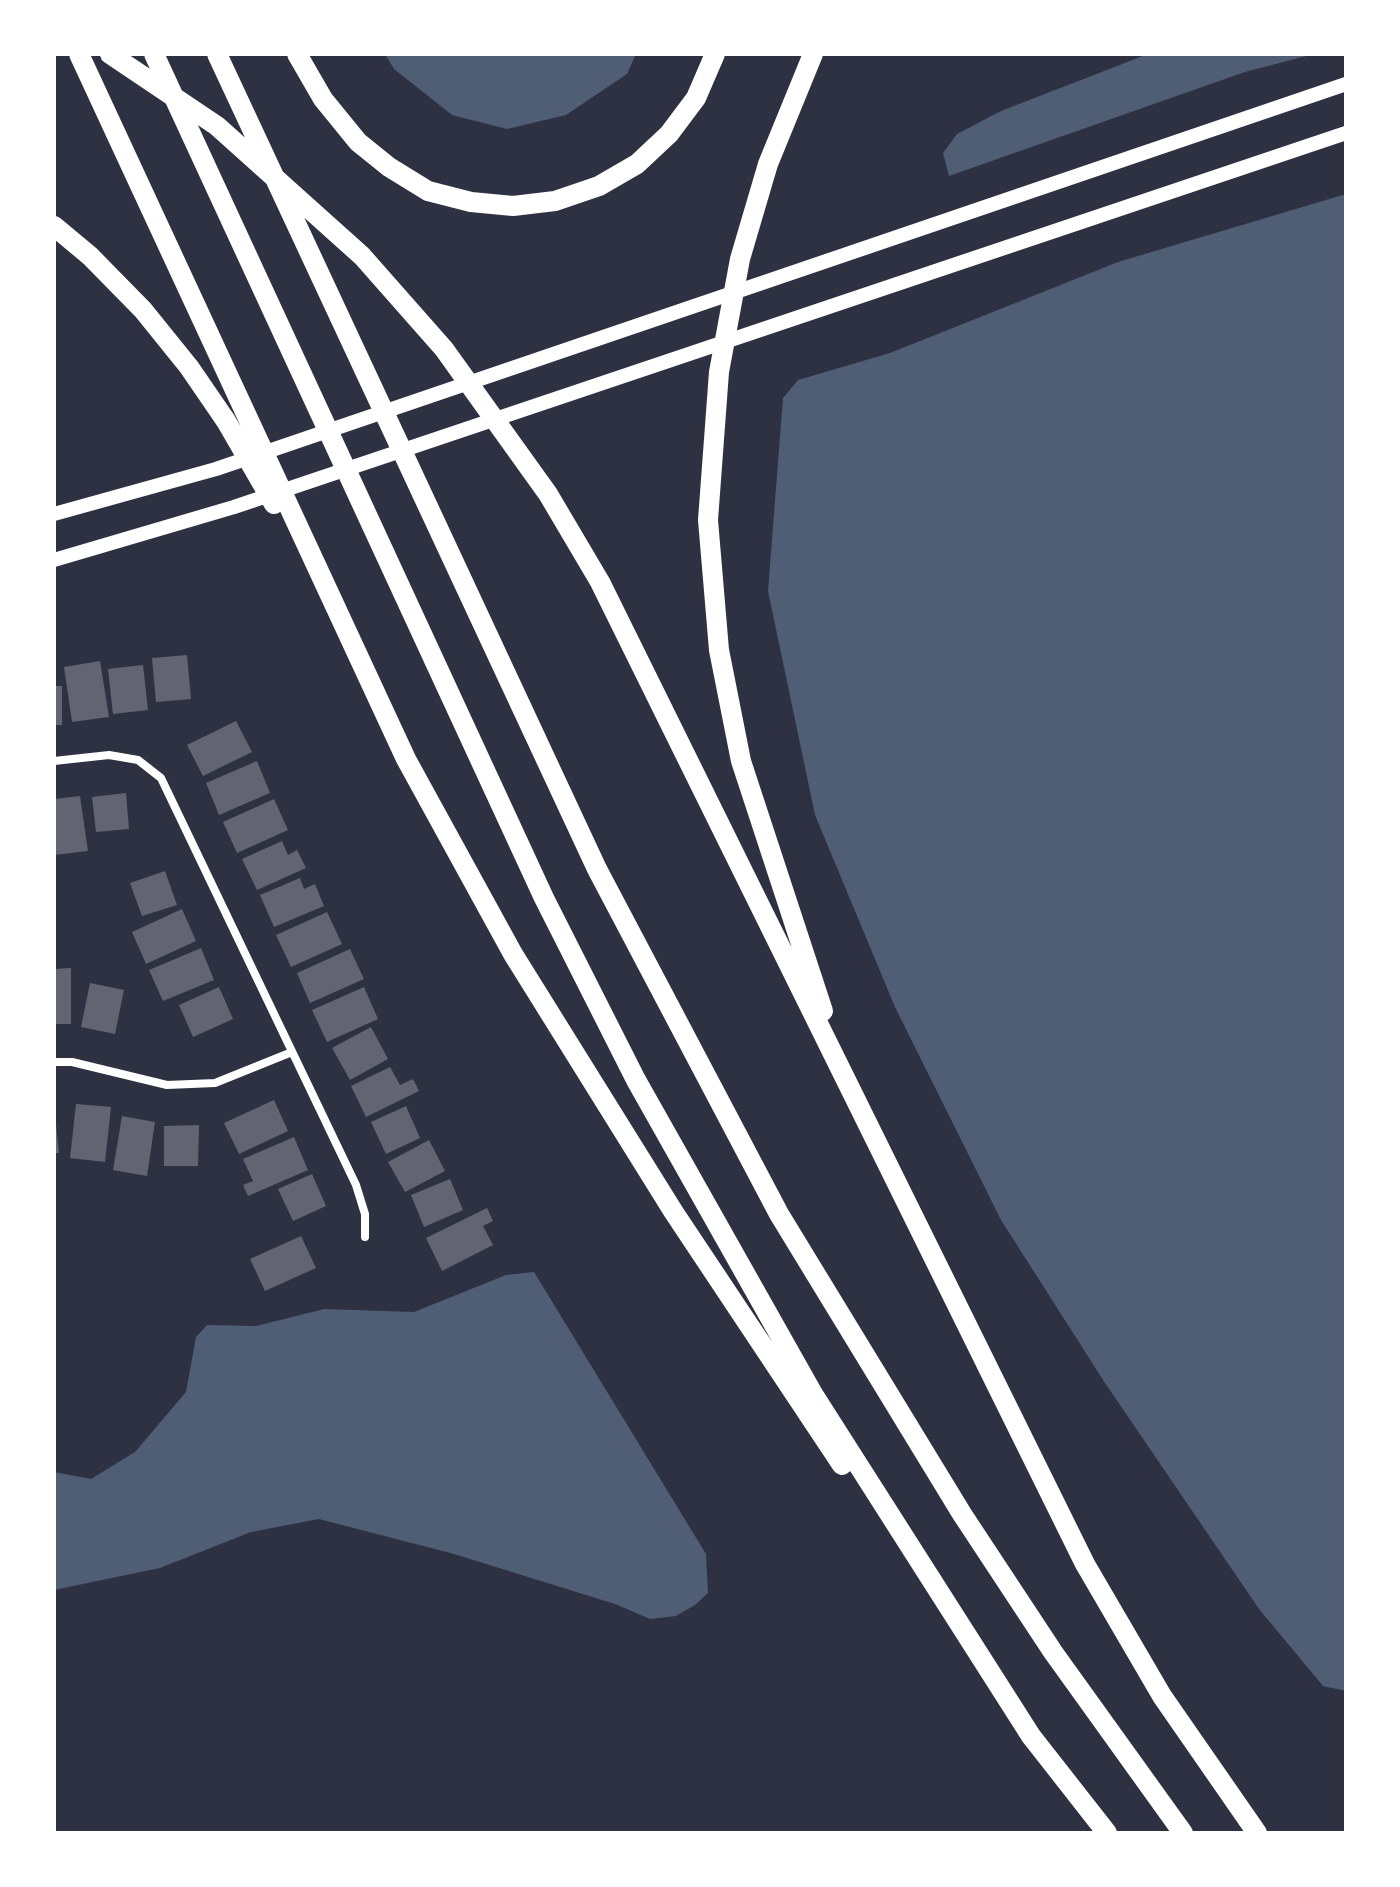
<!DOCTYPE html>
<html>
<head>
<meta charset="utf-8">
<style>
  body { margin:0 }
  #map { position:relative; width:1400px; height:1887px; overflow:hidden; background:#2d3142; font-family:Arial,sans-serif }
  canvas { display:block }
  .frame { position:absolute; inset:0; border:56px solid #fff; pointer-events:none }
</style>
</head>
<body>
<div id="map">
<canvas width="1400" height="1887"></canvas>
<div class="frame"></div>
</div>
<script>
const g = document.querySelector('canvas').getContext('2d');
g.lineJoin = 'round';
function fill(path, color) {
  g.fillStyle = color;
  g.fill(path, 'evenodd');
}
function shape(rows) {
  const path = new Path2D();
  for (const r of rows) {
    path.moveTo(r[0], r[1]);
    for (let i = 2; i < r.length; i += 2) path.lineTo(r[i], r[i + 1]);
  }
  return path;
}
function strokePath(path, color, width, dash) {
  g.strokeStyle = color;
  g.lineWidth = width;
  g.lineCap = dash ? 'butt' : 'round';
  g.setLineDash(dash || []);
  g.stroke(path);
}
fill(shape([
  [385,54,636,54,627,74,566,115,507,129,452,115,394,69],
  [1148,54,1314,54,1245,72,949,176,943,153,957,134,1001,111],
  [1346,194,1346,1691,1323,1686,1259,1609,1105,1383,1001,1220,895,1007,815,815,768,591,783,398,798,380,890,353,1118,262],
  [534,1272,706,1554,708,1593,695,1605,676,1616,650,1619,615,1604,454,1554,319,1519,251,1532,160,1568,54,1590,54,1472,91,1479,135,1452,186,1392,196,1337,207,1325,256,1326,324,1309,414,1312,506,1275]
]), '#4f5d75');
fill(shape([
  [187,655,191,699,156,702,152,658],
  [100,661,109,717,72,722,64,667],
  [143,665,148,710,113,714,108,669],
  [54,686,62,686,62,725,54,725],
  [236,721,252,752,203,776,187,745],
  [257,761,270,793,219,815,206,783],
  [126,793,129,829,96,832,92,797],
  [80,796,88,851,54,855,54,799],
  [274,799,288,830,237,853,223,822],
  [282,841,288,855,297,850,306,868,257,890,242,859],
  [165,871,177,905,142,916,130,883],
  [300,878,304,889,315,884,324,906,274,927,260,895],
  [182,909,196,941,146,964,132,932],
  [327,912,342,944,291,967,276,935],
  [201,948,214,980,163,1001,149,970],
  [350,949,364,979,310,1003,297,973],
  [71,968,71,1024,54,1024,54,969],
  [90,983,124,990,115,1034,81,1027],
  [219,987,233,1019,193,1037,179,1005],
  [364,987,378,1019,327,1042,312,1010],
  [371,1027,388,1059,350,1080,332,1048],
  [390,1067,400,1085,413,1079,419,1091,366,1117,351,1086],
  [274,1100,288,1131,239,1154,224,1123],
  [76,1104,111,1107,105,1162,70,1158],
  [54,1105,59,1153,54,1153],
  [406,1106,420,1138,386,1154,371,1122],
  [122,1116,155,1122,147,1176,113,1170],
  [199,1125,198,1166,164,1166,164,1126],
  [294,1137,308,1170,248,1196,243,1185,253,1181,243,1159],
  [429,1140,445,1171,405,1192,388,1162],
  [312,1174,326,1206,293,1221,278,1189],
  [450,1179,463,1210,424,1227,411,1195],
  [487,1208,493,1221,483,1226,493,1245,442,1271,426,1238],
  [301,1236,316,1268,265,1291,250,1259]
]), '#626471');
strokePath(shape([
  [54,761,109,755,138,760,161,778,356,1185,365,1214,365,1237],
  [54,1062,72,1062,167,1085,215,1083,292,1052]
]), '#fff', 8);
strokePath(shape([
  [54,514,216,469,1346,84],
  [54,560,234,507,1346,133]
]), '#fff', 14);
strokePath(shape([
  [79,54,406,759,513,954,673,1211,842,1465],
  [110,54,217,126,362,256,444,349,548,494,600,582,1085,1564,1162,1696,1257,1833],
  [154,54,544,898,636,1080,813,1394,1031,1736,1107,1833],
  [217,54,597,869,779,1214,962,1514,1053,1652,1183,1833],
  [297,54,323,99,358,142,389,167,428,191,471,202,513,206,555,201,599,186,637,164,669,134,696,98,715,54],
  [813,54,768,164,740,259,719,372,708,520,719,650,741,761,823,1011],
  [54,226,90,256,143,310,189,367,226,421,274,504]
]), '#fff', 20);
</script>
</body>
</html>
